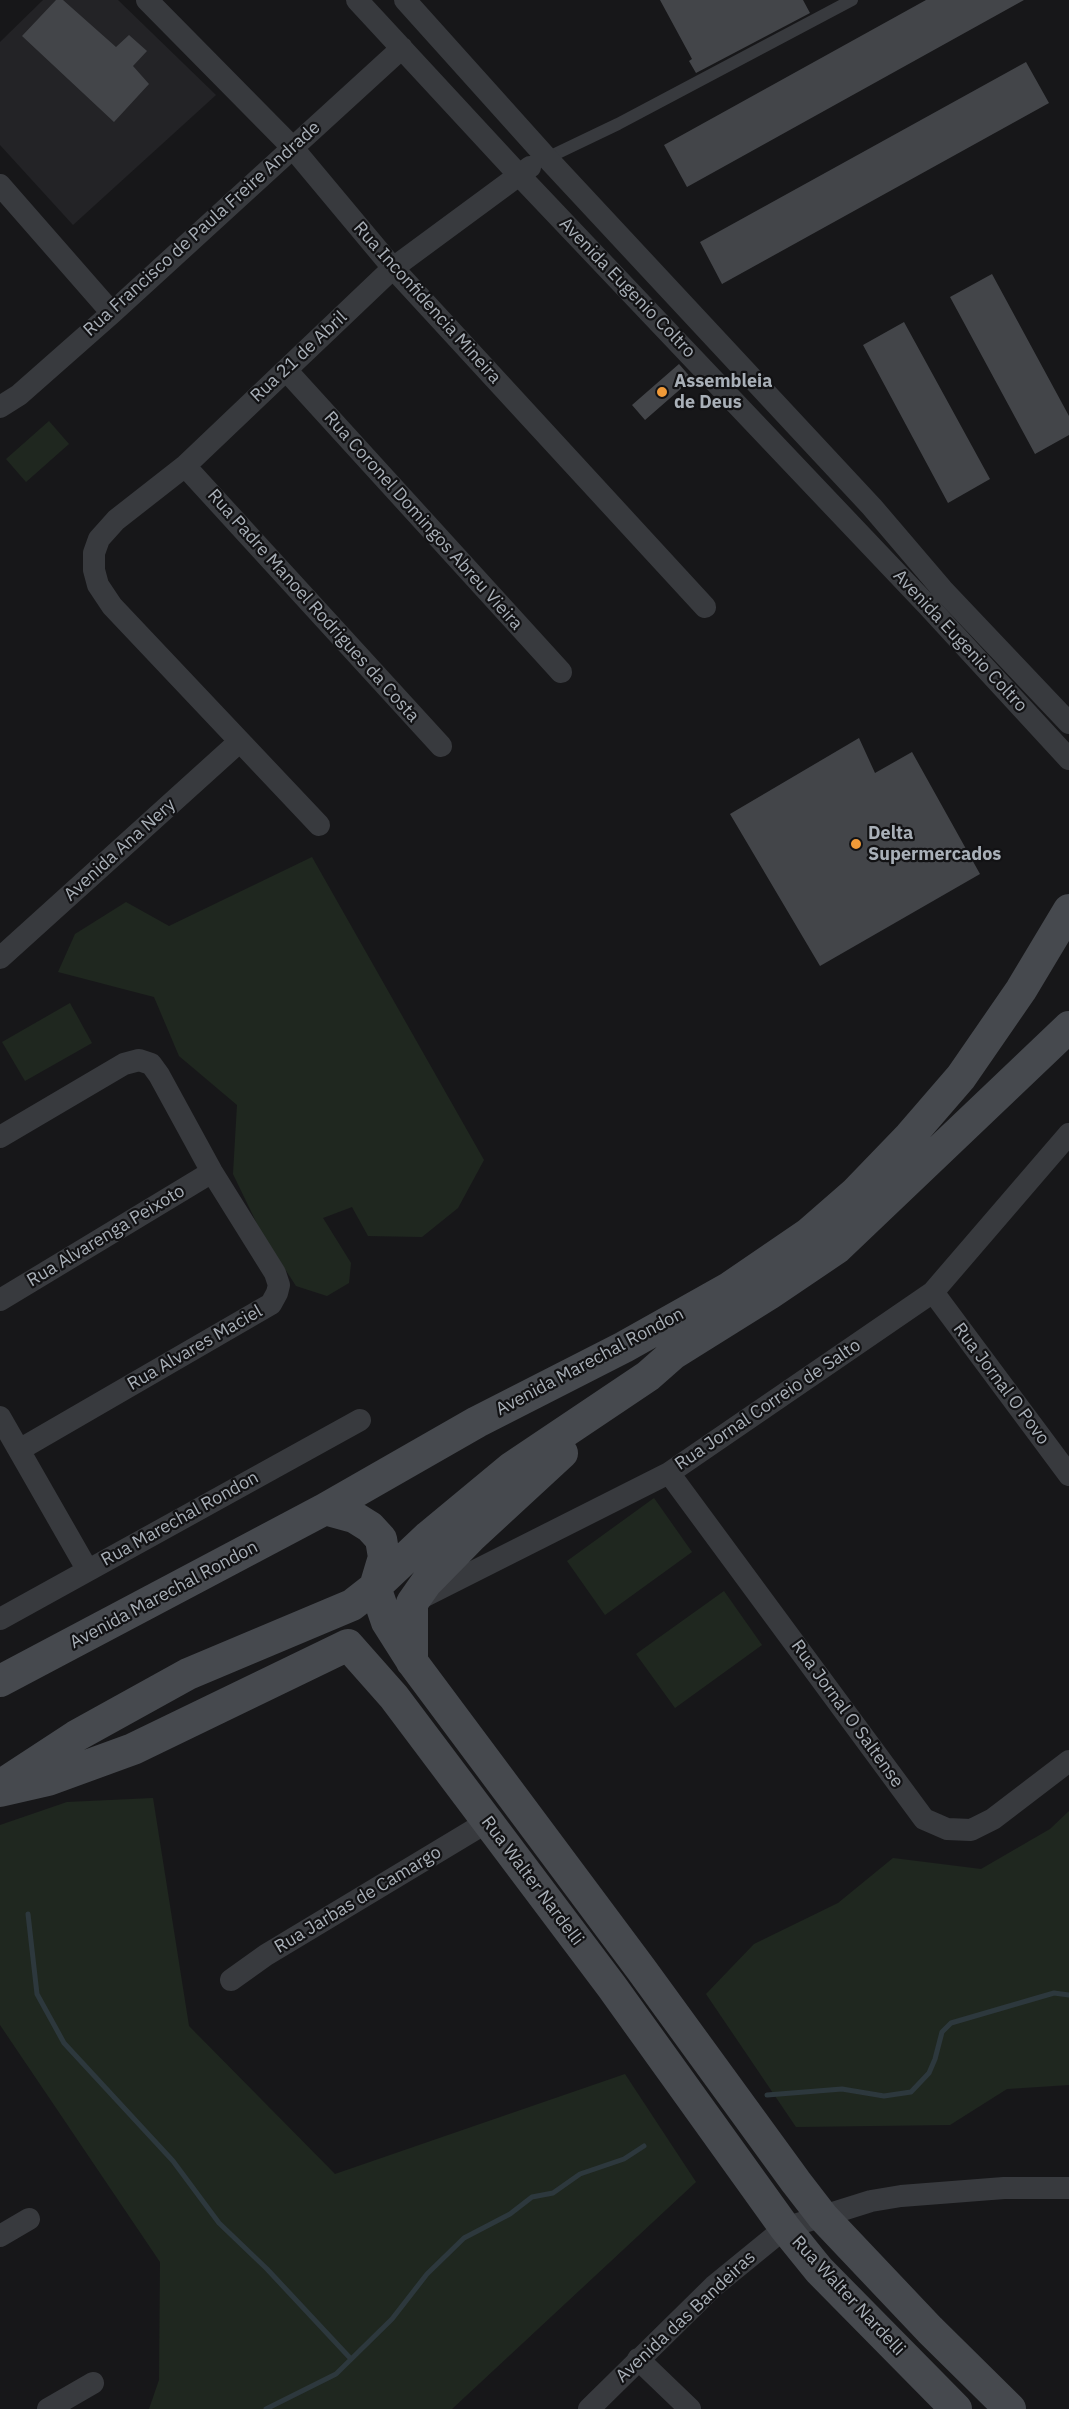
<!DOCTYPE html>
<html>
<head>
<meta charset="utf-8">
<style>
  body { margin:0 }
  canvas { display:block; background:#171719 }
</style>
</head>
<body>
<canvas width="1069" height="2409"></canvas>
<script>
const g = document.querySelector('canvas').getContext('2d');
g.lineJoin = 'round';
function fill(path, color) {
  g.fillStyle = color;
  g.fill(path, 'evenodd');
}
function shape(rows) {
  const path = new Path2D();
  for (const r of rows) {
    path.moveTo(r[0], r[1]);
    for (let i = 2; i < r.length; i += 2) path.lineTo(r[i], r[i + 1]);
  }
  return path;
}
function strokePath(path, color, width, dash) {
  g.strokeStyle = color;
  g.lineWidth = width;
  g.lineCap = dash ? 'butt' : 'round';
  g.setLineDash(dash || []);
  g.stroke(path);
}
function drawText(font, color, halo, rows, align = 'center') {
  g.font = font + ' "IBM Plex Sans",sans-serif';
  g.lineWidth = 4.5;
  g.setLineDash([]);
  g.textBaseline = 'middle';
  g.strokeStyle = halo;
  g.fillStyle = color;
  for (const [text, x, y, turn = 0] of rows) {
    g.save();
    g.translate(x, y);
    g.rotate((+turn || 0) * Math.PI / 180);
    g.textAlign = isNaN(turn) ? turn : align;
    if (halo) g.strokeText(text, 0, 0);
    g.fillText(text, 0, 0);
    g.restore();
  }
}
fill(shape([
  [43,0,118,0,216,95,73,225,0,145,0,42]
]), '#232326');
fill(shape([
  [49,421,69,444,26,482,6,459],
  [312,857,484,1160,458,1208,422,1237,368,1236,352,1207,323,1218,351,1263,349,1283,327,1296,296,1286,261,1232,233,1174,237,1105,179,1056,154,997,58,972,75,934,126,902,169,926],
  [70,1003,92,1043,25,1081,2,1042],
  [654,1498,692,1552,605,1615,567,1561],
  [724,1591,762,1645,675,1708,636,1654],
  [153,1798,189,2026,335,2174,625,2074,696,2182,452,2409,149,2409,159,2380,160,2262,0,2025,0,1825,67,1802],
  [1069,1811,1069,2085,1007,2089,950,2125,796,2127,706,1994,754,1944,838,1903,893,1858,981,1869,1050,1829]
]), '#1f271f');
strokePath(shape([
  [28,1914,37,1994,64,2043,173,2161,219,2223,267,2269,351,2359],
  [767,2095,842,2089,884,2096,911,2092,929,2073,935,2059,942,2032,951,2023,1054,1993,1069,1995],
  [266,2409,336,2374,392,2319,427,2274,464,2238,510,2214,532,2197,553,2193,580,2174,624,2159,644,2146]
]), '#2d383d', 5);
fill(shape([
  [56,0,63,0,116,47,129,35,147,51,133,66,149,84,114,122,22,36],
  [660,0,803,0,810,13,696,73,689,61,692,59],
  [926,0,1024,0,687,187,664,145],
  [1026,62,1049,103,722,284,700,242],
  [992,274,1069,416,1069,435,1035,454,950,297],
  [904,322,990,479,948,503,863,345],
  [679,364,692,379,645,420,632,405],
  [859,738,875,773,912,752,980,874,820,966,730,814]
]), '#434549');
strokePath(shape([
  [547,158,618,124,852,0]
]), '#383a3e', 12);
strokePath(shape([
  [147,0,292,147,393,268,705,607],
  [357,0,519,175,928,606,1069,759],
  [405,0,547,158,872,507,942,589,1069,723],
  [0,185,112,313],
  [286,370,561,672],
  [0,407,19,395,112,313,402,48],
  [185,466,441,746],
  [319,825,112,606,98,585,94,570,94,553,99,539,116,520,185,466,393,268,530,167],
  [0,958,239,742],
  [0,1137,124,1064,139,1060,151,1064,159,1075,212,1172,275,1273,279,1285,277,1293,271,1304,19,1450],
  [933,1292,1069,1475],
  [0,1300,212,1172],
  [0,1417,87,1569],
  [669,1473,924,1819,947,1829,971,1830,993,1819,1069,1761],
  [419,1599,669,1473,933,1292,1069,1134],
  [0,1619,360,1420],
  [231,1980,266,1955,487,1822],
  [0,2236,29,2219],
  [638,2359,690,2409],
  [48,2409,93,2383],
  [589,2409,714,2286,785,2228,871,2201,901,2196,1004,2188,1069,2188]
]), '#383a3e', 22);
strokePath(shape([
  [325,1509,354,1517,370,1527,381,1539,384,1557,375,1587,387,1622,413,1663,641,1969,796,2182,823,2217,930,2330,1010,2409],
  [412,1662,412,1603,426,1583,471,1537,562,1453],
  [0,1681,325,1509,477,1422,624,1347,729,1288,808,1234,855,1193,910,1136,961,1077,1021,990,1069,910],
  [6,1782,76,1736,188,1674,352,1605,375,1587,429,1536,511,1468,648,1376,673,1354,769,1294,837,1248,1069,1027],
  [0,1791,48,1780,133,1749,348,1645,394,1697,612,1987,785,2228,819,2270,956,2409]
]), '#46494e', 32);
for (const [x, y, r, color] of [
  [662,392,6,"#f09a38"],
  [856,844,6,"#f09a38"]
]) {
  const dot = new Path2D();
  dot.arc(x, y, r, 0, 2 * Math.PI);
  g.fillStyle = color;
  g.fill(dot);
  strokePath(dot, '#121214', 2);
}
drawText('18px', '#a9b0b8', '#121214', [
  ["Rua Francisco de Paula Freire Andrade",202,229,-42],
  ["Avenida Eugenio Coltro",627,288,46],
  ["Rua Inconfidencia Mineira",427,303,48],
  ["Rua 21 de Abril",299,357,-43],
  ["Rua Coronel Domingos Abreu Vieira",423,521,48],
  ["Rua Padre Manoel Rodrigues da Costa",313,606,48],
  ["Avenida Eugenio Coltro",960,641,47],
  ["Avenida Ana Nery",120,850,-42],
  ["Rua Alvarenga Peixoto",106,1236,-31],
  ["Rua Alvares Maciel",195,1348,-30],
  ["Avenida Marechal Rondon",590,1362,-28],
  ["Rua Jornal O Povo",1001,1384,53],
  ["Rua Jornal Correio de Salto",768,1405,-34],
  ["Rua Marechal Rondon",180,1519,-29],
  ["Avenida Marechal Rondon",164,1595,-28],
  ["Rua Jornal O Saltense",847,1714,54],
  ["Rua Walter Nardelli",532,1881,53],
  ["Rua Jarbas de Camargo",358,1900,-31],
  ["Rua Walter Nardelli",848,2296,47],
  ["Avenida das Bandeiras",686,2317,-43]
]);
drawText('bold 18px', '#a9b0b8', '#121214', [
  ["Assembleia",674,382],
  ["de Deus",674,403],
  ["Delta",868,834],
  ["Supermercados",868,855]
], 'left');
</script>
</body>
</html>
